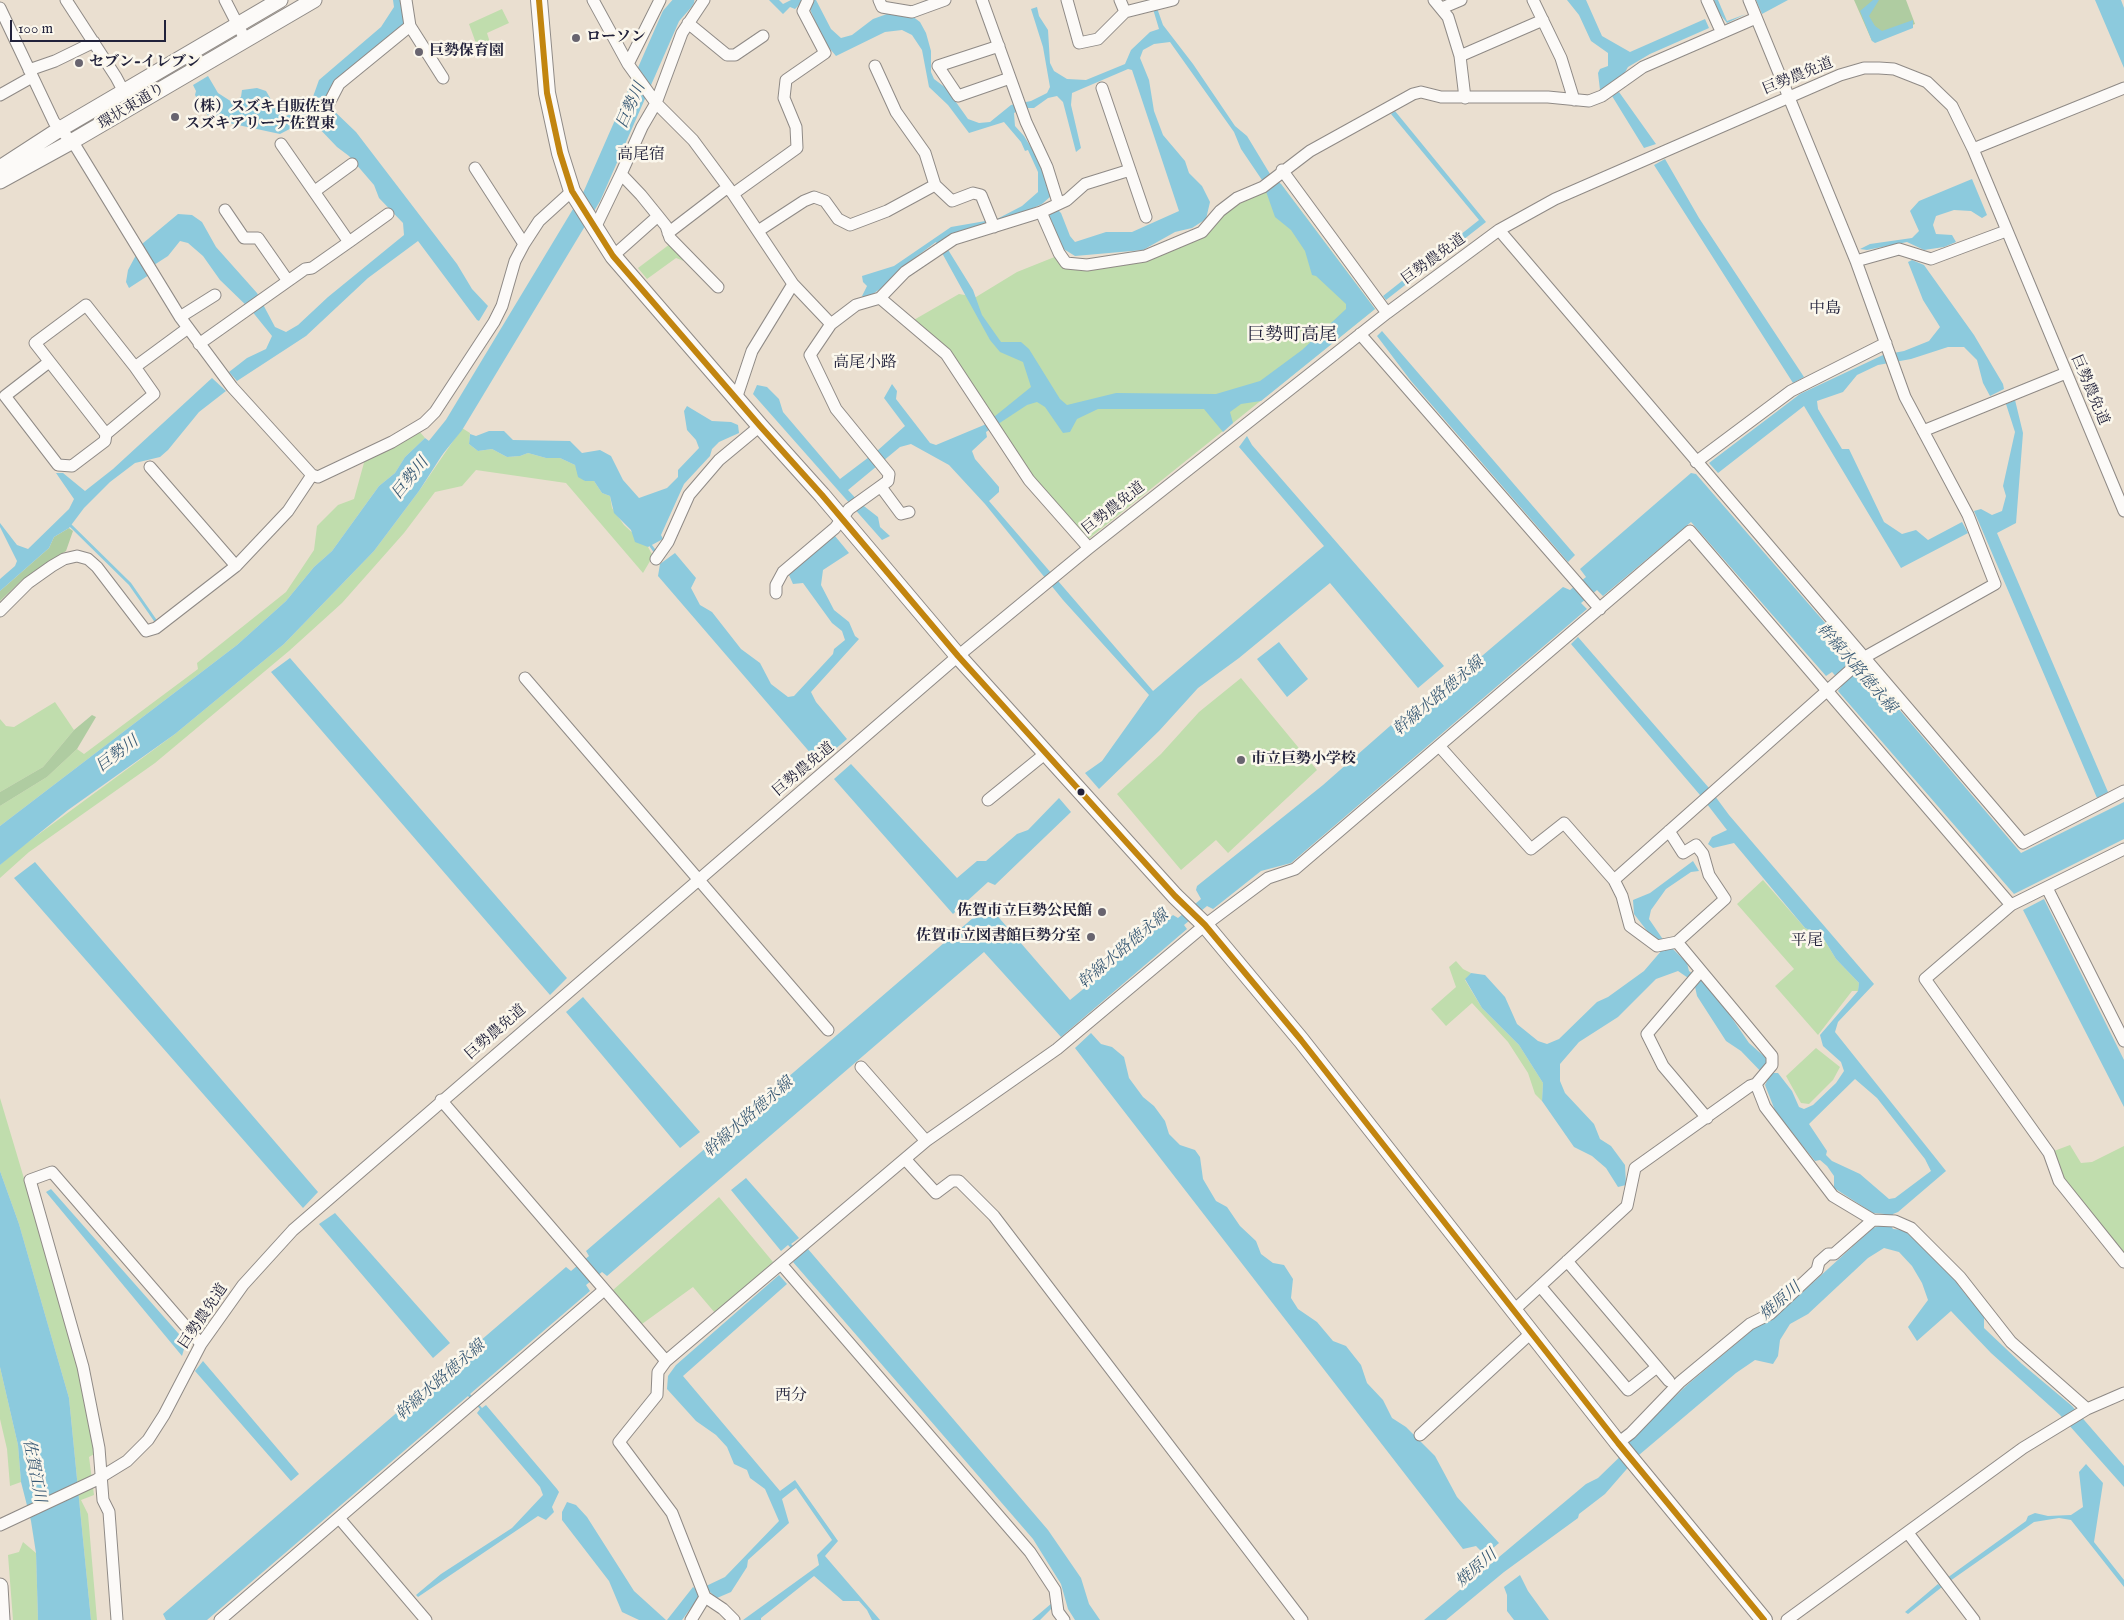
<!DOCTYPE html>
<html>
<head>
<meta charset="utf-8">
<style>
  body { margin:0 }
  #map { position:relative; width:2124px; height:1620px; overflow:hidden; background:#eadfd0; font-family:"IM FELL English",serif }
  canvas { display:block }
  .scale { position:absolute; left:10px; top:20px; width:156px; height:22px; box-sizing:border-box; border:2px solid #22223b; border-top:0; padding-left:6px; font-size:15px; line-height:18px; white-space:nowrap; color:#22223b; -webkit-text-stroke:4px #fbf7ec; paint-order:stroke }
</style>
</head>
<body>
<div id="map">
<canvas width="2124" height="1620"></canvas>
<div class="scale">100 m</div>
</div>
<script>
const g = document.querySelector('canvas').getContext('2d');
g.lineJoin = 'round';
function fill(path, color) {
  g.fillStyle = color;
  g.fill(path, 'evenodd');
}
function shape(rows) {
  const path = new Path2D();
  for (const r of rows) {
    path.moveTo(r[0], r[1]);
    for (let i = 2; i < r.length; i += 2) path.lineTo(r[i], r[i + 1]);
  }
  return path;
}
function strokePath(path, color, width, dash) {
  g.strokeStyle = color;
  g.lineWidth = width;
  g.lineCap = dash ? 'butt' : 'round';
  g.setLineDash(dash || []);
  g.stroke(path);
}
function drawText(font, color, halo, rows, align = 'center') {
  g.font = font + ' "IM FELL English","Noto Serif JP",serif';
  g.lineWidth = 5;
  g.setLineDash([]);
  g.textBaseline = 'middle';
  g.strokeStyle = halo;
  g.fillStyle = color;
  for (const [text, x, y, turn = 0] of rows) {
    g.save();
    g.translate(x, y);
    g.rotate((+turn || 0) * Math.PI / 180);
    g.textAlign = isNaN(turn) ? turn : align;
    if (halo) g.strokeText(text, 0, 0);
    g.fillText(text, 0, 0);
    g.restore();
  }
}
fill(shape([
  [502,9,509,23,487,33,493,52,481,57,469,24],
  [1281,184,1375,309,1086,541,1032,479,947,350,912,321,959,294,976,297,1017,272,1057,256,1064,267,1089,271,1150,259,1234,206],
  [670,244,689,263,676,258,647,279,638,268],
  [462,428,470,433,469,444,478,451,492,449,507,457,520,456,528,453,546,458,560,458,575,465,585,481,594,481,602,493,610,496,612,508,624,525,648,547,653,556,643,573,566,483,476,470,462,486,435,492,404,533,342,603,289,651,155,763,29,852,0,878,0,865,13,853,175,734,284,644,374,551,419,491],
  [419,431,425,438,405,457,395,473,379,486,332,551,314,567,286,601,237,645,0,826,0,806,47,777,77,749,84,754,198,669,197,663,286,592,314,550,317,526,338,505,354,499,365,459],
  [1241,678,1317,770,1228,853,1216,840,1181,870,1117,794,1161,754,1199,712],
  [55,702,74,730,43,767,0,792,0,719,6,726,14,727],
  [1763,880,1805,928,1822,936,1836,959,1859,983,1858,991,1852,991,1818,1035,1775,986,1794,969,1737,904],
  [1456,961,1463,969,1471,973,1465,980,1482,1008,1519,1045,1543,1083,1542,1101,1535,1094,1528,1073,1508,1042,1472,1003,1446,1026,1431,1009,1456,987,1449,967],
  [1816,1048,1840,1067,1833,1080,1809,1104,1801,1103,1786,1076],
  [0,1098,80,1366,96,1453,89,1457,94,1495,81,1500,88,1514,97,1620,91,1620,69,1398,19,1224,0,1171],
  [2070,1145,2081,1163,2092,1162,2124,1146,2124,1257,2061,1178,2054,1151],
  [719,1197,773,1262,715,1313,693,1287,642,1324,613,1290],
  [0,1367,18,1445,21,1482,10,1486,7,1449,0,1419],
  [23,1542,36,1553,38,1620,13,1620,8,1555,19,1552]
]), '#c0ddad');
fill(shape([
  [1854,0,1906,0,1915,24,1872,41],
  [69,528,73,531,66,551,21,581,0,601,0,591,49,548,54,537],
  [92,715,96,717,77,749,47,777,0,806,0,792,43,767,74,730]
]), '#afcca1');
fill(shape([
  [393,0,402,0,406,20,400,28,311,118,280,134,210,119,195,95,196,91,193,85,208,76,218,93,232,102,241,97,242,90,257,88,266,91,277,110,286,116,310,105,319,80,381,27,394,7],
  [769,0,779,0,783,4,791,0,816,0,831,29,841,38,852,35,873,19,887,14,912,16,920,22,926,33,931,51,931,72,934,79,946,88,968,119,979,123,990,122,1011,105,1031,101,1047,93,1050,87,1043,47,1031,9,1037,7,1039,16,1048,30,1050,63,1054,71,1067,79,1086,80,1125,64,1131,50,1150,32,1159,29,1153,9,1157,8,1163,25,1193,64,1235,126,1247,136,1270,174,1281,184,1375,309,1261,401,1241,404,1230,412,1233,423,1223,432,1204,409,1098,409,1077,419,1070,432,1063,433,1045,407,1037,402,1027,405,986,432,987,437,972,451,975,459,999,487,999,492,989,501,1153,691,1324,546,1239,447,1247,436,1252,445,1444,666,1418,688,1330,583,1239,658,1198,688,1159,731,1099,789,1085,773,1102,761,1149,695,1063,600,985,504,949,465,911,444,900,447,848,490,860,503,878,517,880,527,890,536,882,540,753,394,757,385,767,387,779,399,783,412,840,479,877,451,905,426,884,398,892,384,897,391,896,399,930,443,936,445,984,425,1031,387,1023,362,1000,352,990,340,936,242,901,268,895,278,866,299,862,296,867,286,863,282,862,276,894,266,951,227,997,219,1022,206,1038,192,1038,172,1028,150,1025,151,1021,142,1004,122,969,133,948,105,929,87,922,50,912,35,902,30,885,32,836,56,825,43,809,7,801,3,795,9,790,7,783,14],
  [1170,42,1234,132,1241,149,1262,180,1275,217,1291,230,1305,251,1312,275,1316,276,1346,304,1346,309,1302,350,1260,381,1216,394,1116,393,1067,405,1060,399,1029,349,1021,342,1001,342,982,315,973,290,942,240,961,231,1005,221,1042,204,1051,196,1044,168,1024,136,1015,126,1014,113,1024,108,1034,108,1048,98,1057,96,1063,102,1076,152,1081,148,1071,105,1072,93,1128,69,1132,70,1179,211,1132,232,1106,232,1075,242,1070,236,1061,213,1055,207,1048,212,1062,248,1075,256,1143,250,1175,232,1192,228,1206,219,1210,202,1202,186,1189,173,1185,161,1163,135,1154,111,1149,80,1140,58,1143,50,1154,44],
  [1567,0,1586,0,1602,36,1630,52,1705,19,1709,28,1650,54,1628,67,1624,74,1600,90,1598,73,1600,69,1608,66,1608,53,1591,41,1579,15],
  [1714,0,1718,0,1727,21,1746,14,1727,23,1719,13],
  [1756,0,1788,0,1762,14],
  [1873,0,1879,0,1869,16,1875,26,1882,31,1913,20,1913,28,1875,43,1872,41,1860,11],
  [2095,0,2121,0,2124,8,2124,68],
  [1619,92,1656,144,1644,148,1612,96],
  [332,109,356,132,457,264,472,289,488,306,479,321,477,320,418,241,368,278,306,336,237,381,229,372,247,358,266,349,272,336,251,310,220,280,203,256,188,243,180,241,168,256,154,265,149,275,129,288,126,282,128,270,142,244,178,214,192,215,202,222,216,247,257,293,275,327,286,332,298,325,328,297,404,235,403,223,379,198,374,185,349,156,337,147,315,124],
  [1395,111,1486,222,1386,300,1383,296,1479,220,1391,114],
  [1665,159,1699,218,1804,377,1793,383,1654,165],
  [1972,179,1987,215,1982,218,1971,211,1954,210,1936,216,1933,225,1936,234,1952,235,1956,242,1944,247,1924,250,1907,242,1867,250,1860,249,1870,244,1912,238,1919,231,1910,211,1919,201],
  [1912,260,1924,265,1974,335,2003,384,2004,389,1990,396,1983,383,1977,360,1964,347,1948,347,1911,359,1878,365,1857,375,1843,392,1817,401,1818,409,1842,449,1849,449,1884,522,1902,534,1916,530,1928,540,1962,522,1968,533,1901,568,1804,406,1718,473,1709,463,1800,394,1883,355,1904,351,1929,341,1940,327,1923,300,1908,262],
  [1382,331,1575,555,1568,562,1411,381,1377,336],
  [212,378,226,391,199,412,168,450,160,457,135,463,110,482,84,508,69,528,54,537,49,548,0,591,0,579,15,566,17,561,0,527,0,523,17,545,28,549,69,509,74,499,56,473,63,473,85,491,113,469],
  [2015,400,2023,433,2016,523,1997,533,2108,792,2097,798,1974,511,1981,509,1992,515,2002,511,2006,496,2003,486,2015,432,2006,404],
  [687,406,712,421,731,422,738,425,739,433,719,442,712,449,710,456,684,484,661,535,663,539,648,547,635,542,631,530,614,513,610,496,602,493,594,481,585,481,578,477,575,465,560,458,546,458,528,453,520,456,507,457,492,449,478,451,469,444,470,434,476,436,489,431,504,431,513,440,570,441,582,453,600,450,611,456,623,480,639,498,667,488,678,477,678,470,699,448,696,440,687,430,684,411],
  [425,438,444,452,419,491,374,551,284,644,175,734,68,810,0,865,0,826,237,645,286,601,314,567,332,551,379,486,395,473,405,457],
  [1691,473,1696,474,1852,654,1845,662,1856,673,1864,668,2021,853,2124,802,2124,839,2014,894,1838,691,1843,684,1832,672,1826,676,1691,522,1603,596,1597,590,1581,603,1587,609,1291,863,1261,871,1213,909,1207,906,1184,925,1187,929,1061,1037,984,952,607,1276,602,1272,586,1285,590,1291,470,1394,482,1408,486,1405,557,1489,559,1492,552,1507,554,1512,546,1520,538,1516,418,1597,416,1595,441,1574,512,1528,543,1495,540,1487,477,1413,480,1409,468,1396,207,1620,166,1620,163,1614,566,1267,571,1271,589,1256,586,1251,988,905,1070,1000,1173,915,1178,918,1201,899,1196,890,1197,886,1323,785,1415,704,1429,701,1563,587,1570,590,1586,577,1580,569],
  [835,536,849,553,823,570,821,585,834,610,849,622,855,636,859,639,811,692,816,702,847,739,819,763,658,576,660,564,675,553,696,578,691,588,700,605,712,612,741,649,760,663,771,684,788,697,794,696,833,654,834,649,845,640,842,631,832,623,803,583,793,584,789,575,797,565],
  [1578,637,1709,788,1729,815,1874,984,1838,1022,1835,1032,1946,1171,1898,1212,1893,1214,1891,1226,1893,1229,1904,1230,1949,1272,1966,1295,1980,1308,1984,1315,1984,1328,2022,1364,2072,1406,2124,1466,2124,1487,2060,1415,1991,1353,1951,1311,1917,1341,1908,1327,1928,1300,1922,1283,1912,1266,1899,1252,1884,1248,1868,1258,1808,1314,1790,1324,1780,1340,1778,1356,1773,1364,1755,1360,1736,1373,1639,1455,1605,1494,1579,1514,1578,1518,1504,1572,1446,1620,1424,1620,1586,1484,1598,1478,1631,1446,1628,1442,1687,1385,1756,1327,1773,1319,1873,1228,1885,1224,1885,1214,1873,1213,1834,1188,1834,1176,1827,1166,1820,1160,1815,1161,1776,1113,1765,1085,1768,1079,1741,1051,1726,1041,1697,996,1694,982,1678,971,1656,979,1618,1017,1579,1042,1560,1064,1560,1081,1565,1093,1594,1124,1600,1139,1611,1146,1625,1165,1626,1185,1618,1187,1606,1168,1592,1156,1574,1147,1542,1101,1543,1083,1519,1045,1482,1008,1465,979,1471,973,1485,975,1505,997,1517,1024,1538,1041,1547,1044,1559,1039,1597,1002,1608,997,1644,971,1662,950,1634,914,1633,900,1650,893,1693,861,1699,871,1691,872,1666,889,1651,910,1649,919,1662,938,1687,963,1689,971,1701,980,1725,1008,1749,1043,1766,1058,1773,1073,1778,1073,1792,1091,1799,1107,1804,1109,1813,1105,1836,1083,1844,1071,1841,1062,1823,1046,1820,1035,1858,991,1859,983,1836,959,1822,936,1805,928,1734,843,1713,848,1708,844,1712,837,1727,830,1700,795,1571,644],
  [1855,1079,1877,1098,1925,1159,1931,1171,1895,1198,1889,1199,1860,1174,1832,1161,1826,1155,1827,1151,1809,1124],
  [1279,642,1308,679,1287,697,1257,659],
  [290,658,567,978,550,995,271,672],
  [851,764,957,878,977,861,986,861,1017,834,1028,830,1059,798,1071,812,995,885,988,882,953,914,834,779],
  [35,862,318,1192,303,1208,14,878],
  [2044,899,2124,1060,2124,1107,2023,910],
  [583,997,700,1132,680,1148,566,1012],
  [1091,1033,1101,1044,1112,1047,1124,1057,1129,1078,1143,1097,1154,1106,1165,1121,1169,1134,1180,1145,1195,1150,1200,1157,1203,1179,1216,1201,1227,1207,1240,1226,1256,1241,1261,1254,1273,1263,1284,1265,1293,1279,1291,1298,1298,1309,1317,1322,1333,1341,1346,1346,1361,1365,1367,1383,1383,1400,1392,1418,1406,1427,1435,1456,1457,1497,1499,1543,1485,1555,1476,1546,1463,1549,1075,1048],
  [0,1171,19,1224,69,1398,91,1620,38,1620,36,1553,31,1521,21,1482,18,1445,0,1367],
  [746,1178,799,1238,791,1244,802,1254,808,1249,1048,1530,1081,1578,1089,1604,1100,1620,1075,1620,1068,1609,1061,1584,1033,1539,793,1262,799,1256,788,1245,781,1251,731,1190],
  [51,1189,186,1342,182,1356,46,1192],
  [335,1213,450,1343,433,1358,319,1224],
  [779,1275,787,1284,683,1376,780,1491,795,1480,838,1541,825,1556,880,1620,872,1620,867,1610,859,1601,843,1601,814,1576,761,1618,761,1620,743,1620,819,1565,817,1555,832,1540,796,1488,782,1499,789,1523,748,1560,747,1567,731,1592,717,1598,704,1587,725,1577,779,1521,765,1489,750,1478,747,1470,734,1464,727,1447,716,1435,696,1421,667,1389,668,1376,676,1365],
  [203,1361,299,1474,291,1481,195,1371],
  [2086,1464,2103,1483,2094,1542,2124,1580,2124,1587,2071,1520,2059,1518,2034,1522,1950,1581,1947,1578,2026,1521,2028,1516,2035,1513,2048,1516,2071,1515,2083,1507,2079,1472],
  [567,1502,576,1505,587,1517,634,1591,666,1620,639,1620,622,1612,609,1581,562,1520,562,1512],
  [1520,1575,1528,1591,1549,1620,1514,1620,1507,1611,1507,1595,1504,1587],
  [1938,1584,1942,1587,1908,1614,1905,1612],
  [693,1587,698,1591,699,1597,682,1620,667,1620],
  [1052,1603,1053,1607,1040,1620,1032,1620]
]), '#8ccadd');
strokePath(shape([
  [69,524,130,584,155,620],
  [651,546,656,553]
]), '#8ccadd', 3);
strokePath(shape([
  [420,467,454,425,592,196,671,16,685,0]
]), '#8ccadd', 19);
const minor = shape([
  [66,0,116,77,124,92],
  [225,0,245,39],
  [593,0,628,64,656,103,693,140,733,194,793,284,831,324,856,305,880,298,905,272,954,239,1041,212,1059,253,1066,263,1087,265,1145,256,1202,232,1220,211,1237,198,1263,187,1310,151,1413,94,1421,92,1441,97,1548,97,1589,101,1602,96,1643,67,1756,18],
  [879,0,882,7,912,12,945,0],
  [982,0,1026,122,1047,167,1058,202],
  [1067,0,1079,43,1098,39,1125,12,1173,0],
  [1120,0,1125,12],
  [1434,0,1448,17,1460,56,1465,98],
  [1533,0,1561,58,1574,100],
  [1707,0,1721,31],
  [0,8,54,122,76,147,180,317,232,387,312,475,318,477,392,442,424,423,435,412,494,322,502,306,515,261,524,244,539,221,572,191],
  [1442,8,1461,0],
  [688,23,727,55,735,55,763,36],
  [410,26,443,78],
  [999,46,938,66,958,96,1010,78],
  [1460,56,1543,20],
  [628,64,660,0],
  [875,66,896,112,925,153,935,185,952,201,973,193,981,195,994,227],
  [29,70,55,61,94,42],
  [1102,88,1146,217],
  [0,95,32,77],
  [308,123,326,109,339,84,410,26,406,0],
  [1973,149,2124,88],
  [475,168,524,244],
  [1282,170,1387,313],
  [315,191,352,164],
  [733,194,797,148,796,127,784,98,786,80,825,53,803,11,808,0],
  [225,210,244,238,258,238,288,281],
  [1041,212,1067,200,1085,184,1130,170],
  [658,216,666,226,670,238,718,287],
  [595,228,621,174],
  [1499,230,2023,843,2124,791],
  [758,231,804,201,814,197,825,201,838,219,850,225,887,211,935,185],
  [668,233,728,187],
  [349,242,388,214],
  [613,256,658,216,641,195,621,174,642,127,656,103,682,33,704,0],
  [1856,261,1899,249,1931,259,2006,231],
  [880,298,946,354,1029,480,1089,548],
  [180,317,215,295],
  [1360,334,1600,609],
  [199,344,288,281,305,269,312,268,349,242,281,144],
  [49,362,5,396,58,465,72,466,105,441,106,434,154,394,135,367,188,328],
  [736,399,752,351,793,284],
  [1923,431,2066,373],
  [106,434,35,343,86,305,135,367],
  [1696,462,1791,391,1886,343],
  [150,467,236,566],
  [881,487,901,514,909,512],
  [656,559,668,542,689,495,719,460,760,426],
  [776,593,776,585,783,572,835,528,849,509,888,481,889,474,836,409,810,355,831,324],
  [0,611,28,583,52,566,64,559,77,556,88,559,97,567,146,631,156,628,236,566,288,511,312,475],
  [525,678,828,1030],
  [1440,747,1531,849,1564,823,1614,880,1622,896,1630,926,1657,946,1677,942,1772,1056,1772,1065,1756,1084,1765,1107,1833,1196,1873,1220,1895,1221,1911,1228,1960,1277,2011,1342,2087,1409],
  [988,800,1046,753],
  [1669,831,1683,853,1696,845,1703,854,1709,875,1725,899,1677,942],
  [2124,849,2011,905,1925,979,2049,1153,2059,1181,2124,1262],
  [1614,880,1865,657,1995,584,1968,515,1905,397,1856,261,1749,0],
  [2047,888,2124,1041],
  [1700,972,1647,1034,1663,1066,1707,1118],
  [861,1067,926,1141],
  [441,1100,666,1361],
  [905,1159,936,1193,952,1181,959,1181,994,1216,1302,1620],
  [1567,1261,1669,1381],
  [781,1264,1030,1552,1055,1590,1058,1612,1064,1620],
  [1540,1286,1628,1390,1657,1367],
  [1513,1311,1627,1206,1635,1168,1750,1086,1756,1084],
  [1420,1435,1531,1333],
  [1618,1443,1631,1433,1680,1382,1750,1324,1770,1314,1817,1270,1819,1262,1828,1254,1834,1254,1873,1220],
  [339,1518,426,1620],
  [0,1525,96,1480,127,1461,148,1440,164,1415,201,1344,243,1285,293,1230,958,656,1089,548,1387,313,1499,230,1555,199,1840,75,1864,68,1879,68,1894,69,1927,82,1952,106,1973,149,2124,511],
  [1908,1533,1974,1620],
  [117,1620,109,1512,103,1500,99,1448,83,1367,30,1180,52,1172,201,1344],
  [220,1620,604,1290],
  [691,1620,705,1597],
  [734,1620,723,1609,705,1597,672,1513,619,1442,657,1395,658,1372,666,1361,926,1141,1057,1049,1205,925,1268,878,1295,869,1690,531,2011,905],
  [1787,1620,2023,1448,2087,1409,2124,1393]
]);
const major = shape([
  [0,168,60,129,280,0],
  [0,181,71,142,314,0],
  [0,1586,2,1620]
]);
const highway = shape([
  [539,0,547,93,560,153,572,191,613,256,760,426,822,495,958,656,1175,896,1205,925,1301,1040,1618,1443,1764,1620]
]);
strokePath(minor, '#8f8a86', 13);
strokePath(major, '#8f8a86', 17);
strokePath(highway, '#8f8a86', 18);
strokePath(minor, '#fcfaf8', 11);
strokePath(major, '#fcfaf8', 15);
strokePath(highway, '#fcfaf8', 16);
strokePath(shape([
  [539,0,547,93,560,153,572,191,613,256,760,426,822,495,958,656,1175,896,1205,925,1301,1040,1618,1443,1764,1620]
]), '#c2850f', 6);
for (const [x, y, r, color] of [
  [576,38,5,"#68646f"],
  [419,52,5,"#68646f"],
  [79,63,5,"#68646f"],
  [175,117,5,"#68646f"],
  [1241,760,5,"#68646f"],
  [1081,792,4.5,"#22223b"],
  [1102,912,5,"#68646f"],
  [1091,937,5,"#68646f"]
]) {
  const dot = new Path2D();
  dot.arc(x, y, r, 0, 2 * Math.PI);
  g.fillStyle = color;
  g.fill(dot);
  strokePath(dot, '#fbf7ec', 2);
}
drawText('bold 15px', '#22223b', '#fbf7ec', [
  ["ローソン",586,38],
  ["巨勢保育園",429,52],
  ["セブン-イレブン",89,63],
  ["（株）スズキ自販佐賀",185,108],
  ["スズキアリーナ佐賀東",185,125],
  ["市立巨勢小学校",1251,760],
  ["佐賀市立巨勢公民館",1092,912,"right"],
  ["佐賀市立図書館巨勢分室",1081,937,"right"]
], 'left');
drawText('15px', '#22223b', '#fbf7ec', [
  ["巨勢農免道",1798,77,-22],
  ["環状東通り",132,107,-31],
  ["巨勢農免道",1434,260,-36],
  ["巨勢農免道",2089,390,67],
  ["巨勢農免道",1114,509,-38],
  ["巨勢農免道",804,770,-40],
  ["巨勢農免道",496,1033,-41],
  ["巨勢農免道",204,1317,-56]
]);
drawText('italic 16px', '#395a75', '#fbf7ec', [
  ["巨勢川",632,106,-66],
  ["巨勢川",411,479,-51],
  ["幹線水路徳永線",1856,669,49],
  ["幹線水路徳永線",1439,697,-40],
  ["巨勢川",118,755,-37],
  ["幹線水路徳永線",1124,950,-40],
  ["幹線水路徳永線",749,1118,-41],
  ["焼原川",1781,1302,-41],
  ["幹線水路徳永線",441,1381,-41],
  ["佐賀江川",33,1471,79],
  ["焼原川",1477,1569,-41]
]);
drawText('16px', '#22223b', '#fbf7ec', [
  ["高尾宿",641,156],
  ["中島",1825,310],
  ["高尾小路",865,364],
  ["平尾",1807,942],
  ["西分",791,1397]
]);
drawText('18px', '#22223b', '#fbf7ec', [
  ["巨勢町高尾",1292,336]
]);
</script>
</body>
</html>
